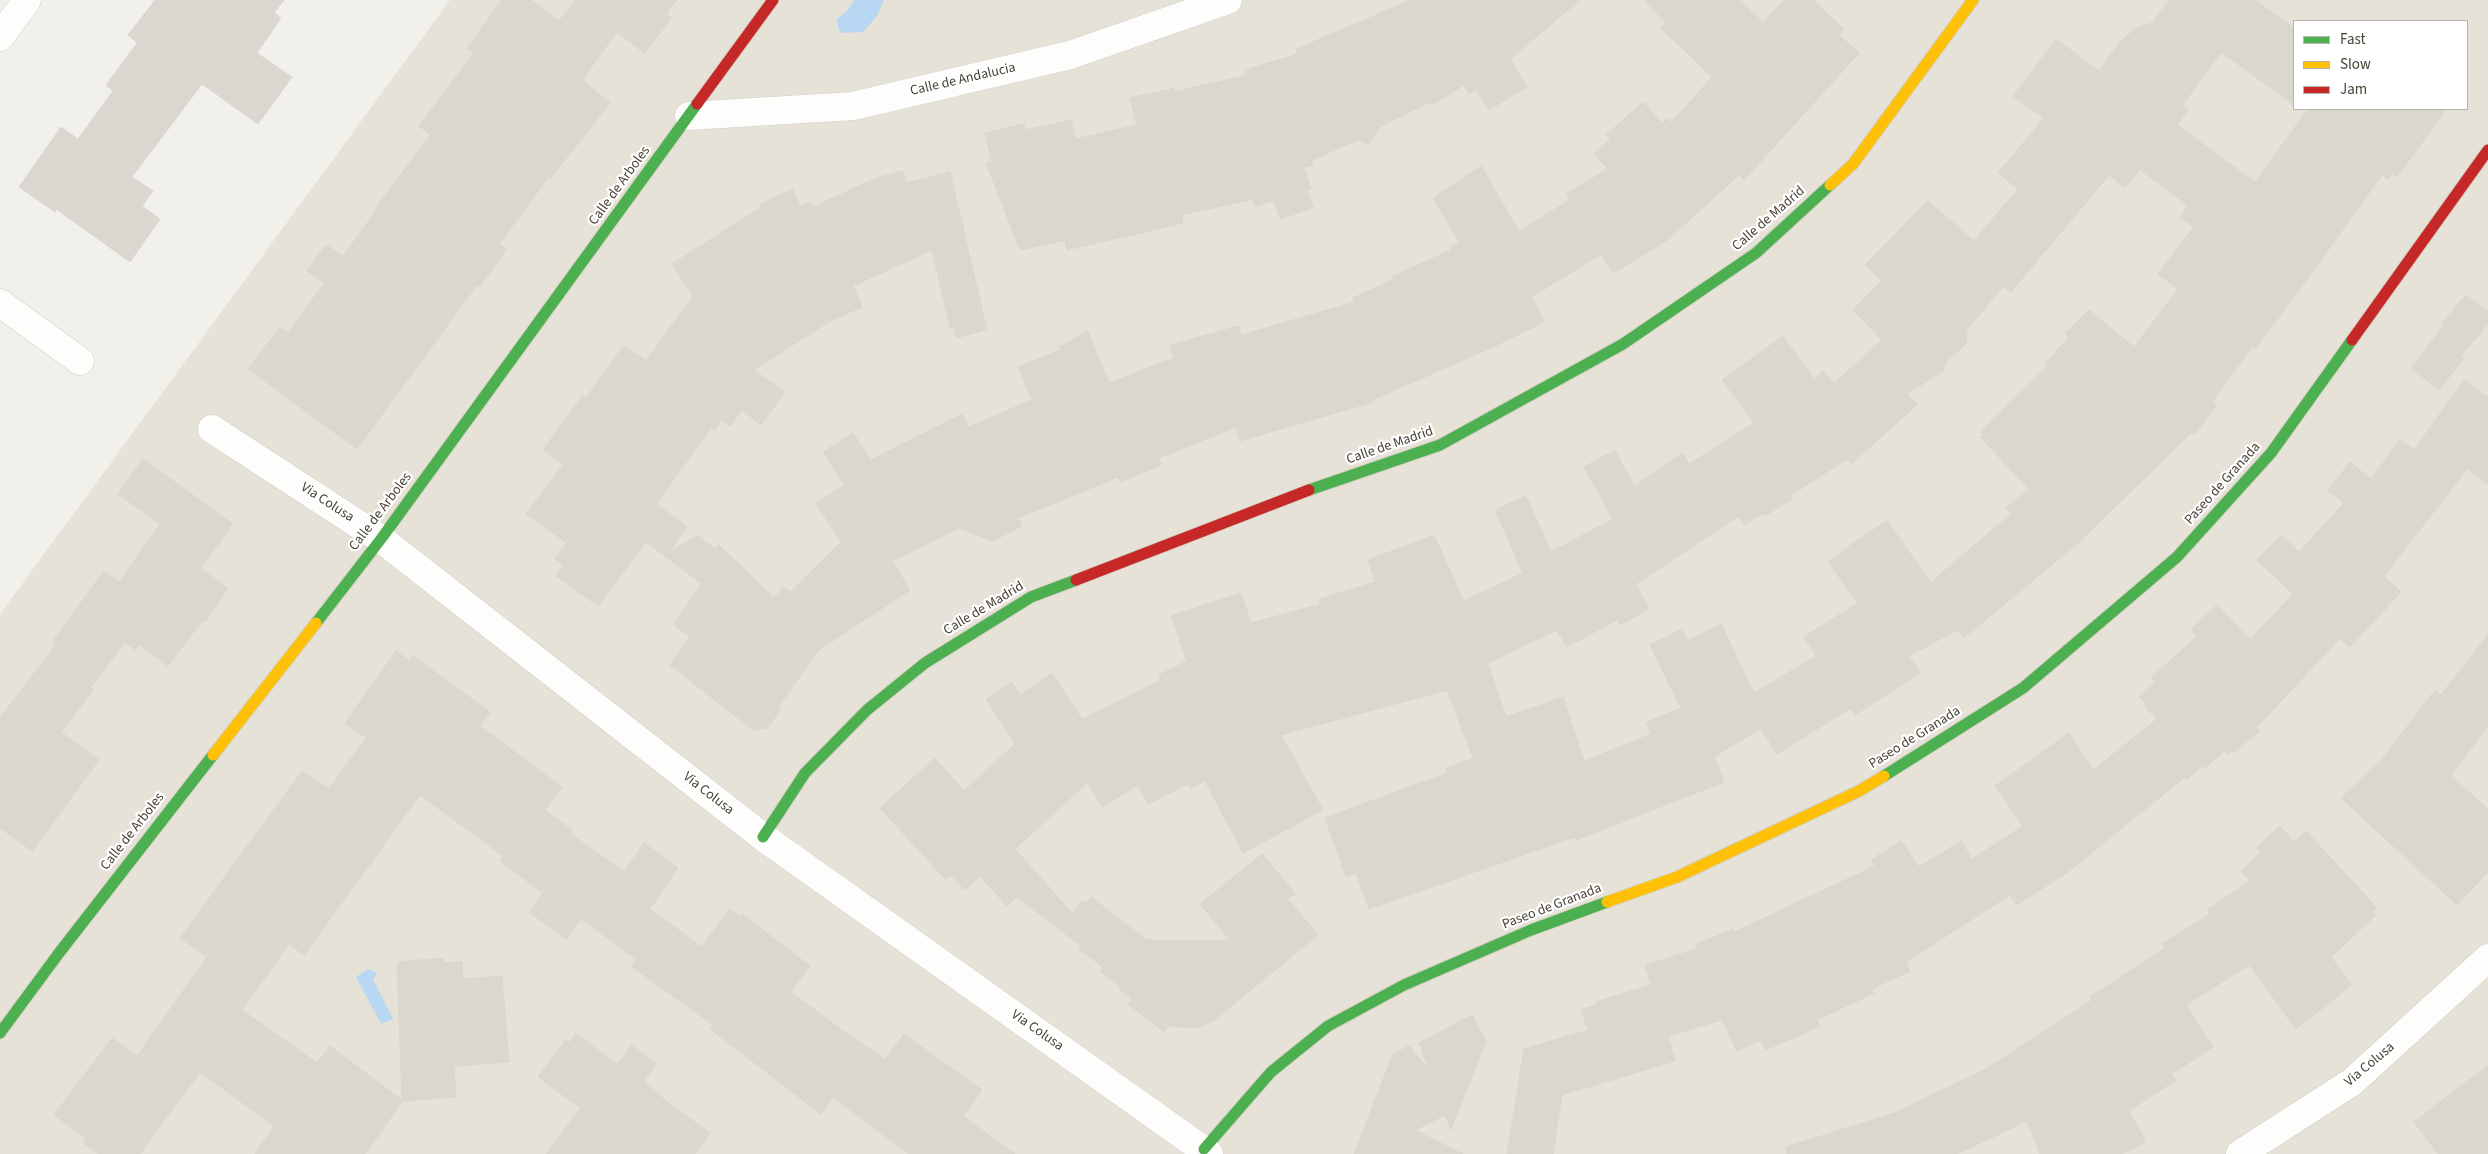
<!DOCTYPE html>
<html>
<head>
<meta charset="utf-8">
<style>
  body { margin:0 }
  #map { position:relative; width:2488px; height:1154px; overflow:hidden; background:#f2f0ea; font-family:"Source Sans 3",sans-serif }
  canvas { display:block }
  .legend { position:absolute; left:2293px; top:20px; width:175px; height:90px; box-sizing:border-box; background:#fff; border:1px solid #b6b3ae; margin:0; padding:6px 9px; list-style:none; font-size:15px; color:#484235 }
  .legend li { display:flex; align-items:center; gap:10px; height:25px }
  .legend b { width:25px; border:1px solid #b6b3ae }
</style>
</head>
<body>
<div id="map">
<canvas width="2488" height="1154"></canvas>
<ul class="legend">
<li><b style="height:6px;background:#4caf50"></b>Fast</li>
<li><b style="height:6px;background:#ffc107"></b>Slow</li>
<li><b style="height:6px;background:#c62828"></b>Jam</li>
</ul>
</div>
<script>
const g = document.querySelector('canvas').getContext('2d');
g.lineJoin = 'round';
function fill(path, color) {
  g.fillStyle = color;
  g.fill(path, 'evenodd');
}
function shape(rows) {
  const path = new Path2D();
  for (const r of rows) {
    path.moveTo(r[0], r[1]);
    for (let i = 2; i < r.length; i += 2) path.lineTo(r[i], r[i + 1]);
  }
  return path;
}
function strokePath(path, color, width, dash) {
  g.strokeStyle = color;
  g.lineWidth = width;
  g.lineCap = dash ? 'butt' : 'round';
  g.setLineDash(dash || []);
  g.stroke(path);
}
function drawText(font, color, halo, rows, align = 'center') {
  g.font = font + ' "Source Sans 3",sans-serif';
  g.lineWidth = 4.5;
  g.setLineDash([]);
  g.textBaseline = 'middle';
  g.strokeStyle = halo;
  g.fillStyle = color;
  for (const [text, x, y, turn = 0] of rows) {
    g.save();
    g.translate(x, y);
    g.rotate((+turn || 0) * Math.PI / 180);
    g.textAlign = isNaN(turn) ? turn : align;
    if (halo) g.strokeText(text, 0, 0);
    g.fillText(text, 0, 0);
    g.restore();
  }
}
fill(shape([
  [450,0,2488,0,2488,1154,0,1154,0,614],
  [2294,21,2467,21,2467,109,2294,109]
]), '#e6e2d7');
fill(shape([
  [854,0,884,0,877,16,863,32,841,33,838,27,837,19,848,10],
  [368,969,377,973,373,979,393,1019,381,1024,356,977]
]), '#b8d7f2');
const building = shape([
  [155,0,284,0,274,13,281,18,257,53,292,77,258,124,202,84,132,177,153,191,142,206,160,219,130,262,56,209,55,212,19,187,61,127,78,139,113,91,106,85,137,43,128,35,155,0],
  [502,0,531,0,559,21,575,0,677,0,666,14,672,18,644,53,617,32,582,80,610,103,550,179,548,178,499,244,507,249,479,287,477,285,357,449,248,369,280,327,288,333,324,283,307,271,326,245,343,256,378,208,376,207,431,135,419,126,474,53,467,48,502,0],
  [1411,0,1580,0,1510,59,1527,87,1489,110,1476,90,1469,94,1464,85,1432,105,1430,102,1381,126,1368,144,1358,140,1312,160,1313,165,1304,167,1311,189,1307,190,1313,208,1280,219,1274,201,1255,206,1253,199,1182,215,1183,223,1067,250,1065,240,1020,250,986,163,992,161,985,133,1024,124,1025,130,1071,120,1075,139,1137,125,1130,98,1174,88,1175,92,1247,75,1245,70,1298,54,1296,49,1411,0],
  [1644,0,1739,0,1763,22,1784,0,1813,0,1844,29,1839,35,1859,53,1744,180,1739,175,1666,241,1613,273,1601,254,1532,297,1544,322,1491,348,1372,400,1373,402,1240,441,1236,427,1159,458,1161,465,1121,482,1118,477,1018,518,1022,526,993,541,958,528,892,561,910,590,819,650,778,707,781,710,767,728,753,730,670,665,690,637,673,624,702,584,646,542,598,606,556,576,564,565,555,559,567,543,526,514,563,465,543,450,583,395,586,398,624,345,646,361,693,296,672,264,761,207,760,204,793,189,800,206,810,202,813,207,876,178,903,171,906,183,950,172,987,330,956,338,954,327,950,328,932,250,853,286,862,307,832,320,754,370,785,392,761,425,742,410,730,426,722,420,714,431,711,428,656,504,687,527,668,554,697,535,715,549,719,545,774,598,784,587,790,592,841,542,816,503,844,485,823,452,853,433,871,460,962,414,968,427,1032,400,1018,367,1060,350,1059,347,1088,331,1109,383,1174,358,1170,345,1239,326,1241,335,1355,302,1353,298,1394,279,1393,276,1451,250,1450,247,1459,242,1433,198,1481,166,1519,231,1570,200,1566,194,1608,169,1594,154,1611,139,1606,135,1643,102,1662,123,1667,118,1671,123,1712,77,1661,28,1666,23,1644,0],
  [2169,0,2255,0,2294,28,2294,105,2221,52,2182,106,2188,110,2177,125,2255,182,2308,109,2447,109,2397,177,2392,173,2388,179,2382,175,2298,292,2256,348,2253,346,2212,402,2216,405,2194,435,2191,433,2078,543,1964,638,1957,630,1909,656,1920,673,1855,715,1851,708,1777,754,1761,728,1714,757,1724,782,1577,840,1575,837,1369,909,1356,873,1346,876,1325,818,1447,773,1446,768,1473,758,1447,690,1281,735,1323,810,1243,853,1205,781,1190,788,1188,784,1148,804,1138,785,1103,807,1087,783,1015,849,1072,913,1082,900,1086,903,1091,897,1147,940,1230,940,1200,904,1262,854,1296,894,1287,898,1318,935,1213,1021,1197,1028,1168,1026,1164,1032,1128,1004,1132,999,1119,989,1121,987,1100,971,1103,967,1079,949,1081,946,1017,897,1007,906,980,876,965,890,951,875,946,880,880,808,935,758,964,791,1015,744,986,699,1012,682,1020,695,1052,673,1082,719,1161,680,1159,675,1187,661,1171,616,1241,593,1251,623,1320,604,1319,599,1375,582,1368,560,1434,535,1464,601,1523,573,1495,510,1526,496,1551,552,1613,519,1584,467,1615,450,1634,486,1683,453,1689,464,1754,423,1722,380,1783,336,1814,379,1823,371,1834,383,1882,340,1853,310,1881,281,1865,265,1928,201,1974,241,2018,189,1998,173,2044,118,2013,96,2056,39,2099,71,2119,43,2136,28,2152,23,2169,0],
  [2140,170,2188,205,2180,217,2194,227,2158,274,2178,289,2134,347,2089,310,2065,333,2069,337,2045,364,2047,367,1980,432,1983,434,1980,437,2029,489,2006,508,2011,514,1931,582,1887,521,1856,541,1828,562,1858,603,1804,637,1816,656,1754,693,1721,624,1688,641,1682,629,1650,645,1681,708,1646,722,1651,734,1584,761,1563,697,1506,717,1488,663,1557,630,1567,647,1617,620,1620,625,1649,609,1636,584,1739,516,1744,525,1764,513,1765,516,1792,499,1790,496,1847,459,1851,464,1917,405,1907,394,1943,371,1948,360,1966,344,1967,330,2003,286,2011,292,2109,175,2125,188,2140,170],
  [2466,295,2488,312,2488,324,2461,356,2464,358,2439,390,2411,368,2444,325,2442,323,2466,295],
  [2464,380,2488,397,2488,485,2467,469,2384,576,2401,592,2350,647,2340,638,2256,728,2259,731,2234,753,2231,750,2227,754,2224,751,2204,769,2201,766,2187,780,2185,777,2068,872,2017,905,2010,895,1906,962,1910,971,1872,989,1874,993,1817,1020,1820,1026,1766,1050,1761,1040,1737,1051,1722,1020,1668,1036,1675,1061,1562,1095,1553,1154,1507,1154,1524,1049,1588,1030,1581,1009,1596,1005,1598,1001,1651,985,1645,965,1697,949,1695,945,1733,929,1734,932,1875,866,1871,860,1901,841,1919,867,1961,841,1972,859,2023,826,1995,786,2069,733,2093,770,2157,719,2144,706,2146,704,2139,697,2155,682,2151,678,2197,636,2191,629,2217,605,2250,640,2293,594,2257,560,2281,535,2299,552,2344,503,2328,491,2350,462,2371,479,2400,440,2414,450,2464,380],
  [143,459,233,524,200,568,228,588,205,622,202,621,168,666,140,645,136,650,125,642,90,688,93,690,61,732,99,760,32,851,0,828,0,718,56,644,52,642,104,571,119,582,160,524,118,494,143,459],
  [2488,634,2488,726,2451,776,2488,809,2488,872,2457,905,2341,798,2381,761,2435,690,2441,695,2488,634],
  [396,651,410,661,413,656,490,712,480,726,562,787,545,810,572,830,570,833,624,872,644,843,678,868,650,909,702,947,729,909,741,917,743,915,810,966,791,992,842,1030,885,1059,904,1034,982,1090,963,1116,1015,1154,909,1154,833,1097,821,1114,710,1029,713,1025,631,966,636,959,581,919,566,939,529,912,543,893,500,861,503,856,420,795,304,955,289,944,242,1010,317,1063,330,1046,402,1100,397,962,443,958,444,963,462,962,463,979,502,976,509,1062,454,1066,456,1097,403,1101,365,1154,255,1154,274,1126,200,1072,140,1154,98,1154,83,1143,86,1138,54,1115,112,1038,137,1056,207,957,180,938,302,771,329,789,366,738,345,723,396,651],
  [2280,826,2294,842,2306,831,2377,908,2372,912,2376,915,2331,957,2352,985,2296,1029,2249,965,2186,1005,2213,1047,2172,1074,2176,1080,2129,1111,2146,1142,2122,1154,2040,1154,2027,1121,1957,1154,1787,1154,1786,1147,1894,1113,1986,1069,2092,1000,2090,997,2165,948,2162,944,2210,914,2207,910,2250,881,2241,871,2260,852,2256,848,2280,826],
  [1472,1015,1486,1041,1451,1130,1445,1115,1415,1130,1463,1154,1354,1154,1393,1054,1409,1046,1429,1070,1419,1043,1472,1015],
  [576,1033,617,1064,632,1045,657,1064,644,1081,666,1101,710,1133,695,1154,546,1154,580,1108,538,1077,566,1040,569,1043,576,1033],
  [2488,1065,2488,1154,2438,1154,2414,1122,2488,1065]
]);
fill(building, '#dad7d1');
strokePath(building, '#dad7d0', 1);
const street = shape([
  [0,37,27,0],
  [689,116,853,106,1070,55,1228,0],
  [0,303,80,361],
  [212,429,381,539,763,837,1209,1154],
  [2240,1154,2352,1082,2488,958]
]);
const fast = shape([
  [1309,490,1440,445,1623,344,1756,253,1830,185],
  [316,623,381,539,697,104],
  [1884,776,2023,688,2177,557,2271,453,2352,340],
  [763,837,805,773,867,710,925,663,1031,597,1076,580],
  [0,1033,59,953,213,755],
  [1204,1149,1271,1072,1328,1026,1404,985,1531,930,1607,902]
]);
const slow = shape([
  [1830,185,1853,164,1973,0],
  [213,755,316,623],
  [1607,902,1677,877,1859,791,1884,776]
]);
const jam = shape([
  [697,104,773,0],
  [2352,340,2488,150],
  [1076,580,1309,490]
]);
strokePath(street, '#d0cec8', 29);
strokePath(fast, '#d2cec0', 13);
strokePath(slow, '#d2cec0', 13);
strokePath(jam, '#d2cec0', 13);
strokePath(street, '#fdfdfc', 28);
strokePath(fast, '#4caf50', 11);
strokePath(slow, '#ffc107', 11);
strokePath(jam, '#c62828', 11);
drawText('14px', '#484235', '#fff', [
  ["Calle de Andalucia",963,80,-13],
  ["Calle de Arboles",620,186,-54],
  ["Calle de Madrid",1769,219,-41],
  ["Calle de Madrid",1390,446,-19],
  ["Paseo de Granada",2223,484,-48],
  ["Via Colusa",327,503,33],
  ["Calle de Arboles",381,512,-53],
  ["Calle de Madrid",984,609,-31],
  ["Paseo de Granada",1915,738,-32],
  ["Via Colusa",708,794,38],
  ["Calle de Arboles",133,832,-52],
  ["Paseo de Granada",1552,907,-21],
  ["Via Colusa",1037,1031,35],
  ["Via Colusa",2370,1065,-40]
]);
</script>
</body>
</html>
